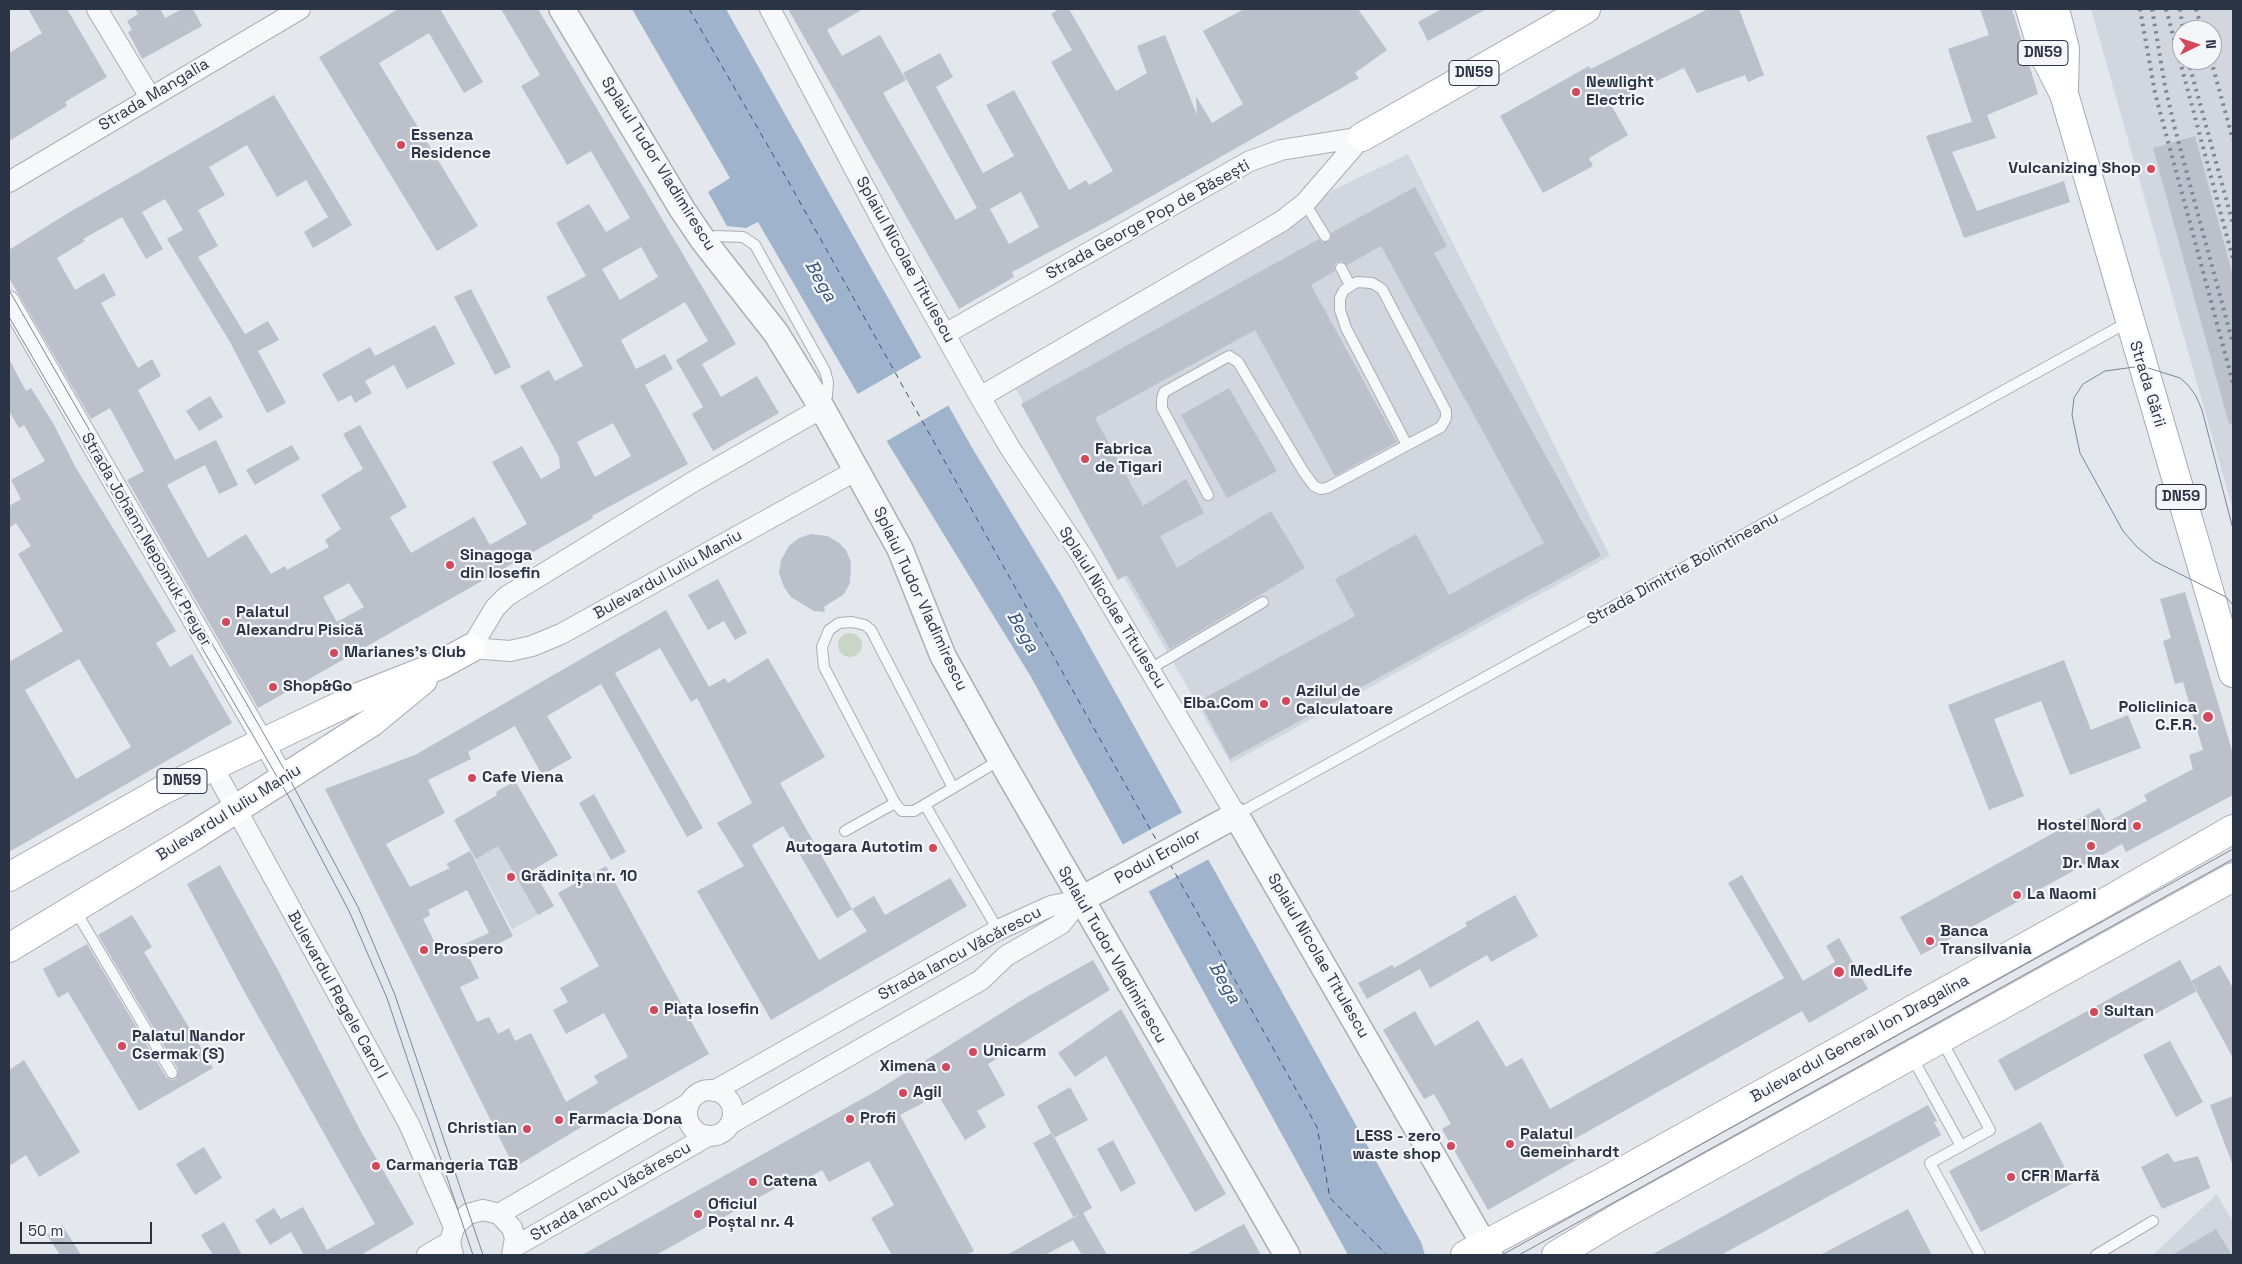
<!DOCTYPE html>
<html>
<head>
<meta charset="utf-8">
<style>
  body { margin:0 }
  #map { position:relative; width:2242px; height:1264px; overflow:hidden; background:#e4e7ec; font-family:"Space Grotesk",sans-serif }
  canvas { display:block }
  .frame { position:absolute; inset:0; border:10px solid #2b3445; pointer-events:none }
  .north { position:absolute; left:2172px; top:20px; width:50px; height:50px; box-sizing:border-box; background:#f4f6f9; border:1px solid #a4a8b1; border-radius:50%; rotate:86deg; font-size:14px; font-weight:700; line-height:20px; text-align:center; color:#2b3445 }
  .north::after { content:''; display:block; margin:auto; width:18px; height:22px; background:#d1495b; clip-path:polygon(50% 0,100% 100%,50% 72%,0 100%) }
  .scale { position:absolute; left:20px; top:1222px; width:132px; height:22px; box-sizing:border-box; border:2px solid #2b3445; border-top:0; padding-left:6px; font-size:15px; line-height:18px; white-space:nowrap; color:#2b3445; -webkit-text-stroke:4px #f4f6f9; paint-order:stroke }
</style>
</head>
<body>
<div id="map">
<canvas width="2242" height="1264"></canvas>
<div class="frame"></div>
<div class="north">N</div>
<div class="scale">50 m</div>
</div>
<script>
const g = document.querySelector('canvas').getContext('2d');
g.lineJoin = 'round';
function fill(path, color) {
  g.fillStyle = color;
  g.fill(path, 'evenodd');
}
function shape(rows) {
  const path = new Path2D();
  for (const r of rows) {
    if (r.length === 3) {
      path.moveTo(r[0] + r[2], r[1]);
      path.arc(r[0], r[1], r[2], 0, 2 * Math.PI);
      continue;
    }
    path.moveTo(r[0], r[1]);
    for (let i = 2; i < r.length; i += 2) path.lineTo(r[i], r[i + 1]);
  }
  return path;
}
function strokePath(path, color, width, dash) {
  g.strokeStyle = color;
  g.lineWidth = width;
  g.lineCap = dash ? 'butt' : 'round';
  g.setLineDash(dash || []);
  g.stroke(path);
}
function drawText(font, color, halo, rows, align = 'center') {
  g.font = font + ' "Space Grotesk",sans-serif';
  g.lineWidth = 4.5;
  g.setLineDash([]);
  g.textBaseline = 'middle';
  g.strokeStyle = halo;
  g.fillStyle = color;
  for (const [text, x, y, turn = 0] of rows) {
    g.save();
    g.translate(x, y);
    g.rotate((+turn || 0) * Math.PI / 180);
    g.textAlign = isNaN(turn) ? turn : align;
    if (halo) g.strokeText(text, 0, 0);
    g.fillText(text, 0, 0);
    g.restore();
  }
}
fill(shape([
  [2091,9,2233,9,2233,510],
  [2182,30,2212,30,2212,60,2182,60],
  [1408,154,1610,556,1231,763,1011,381,1333,190],
  [499,810,554,906,512,929,459,829],
  [2217,1194,2233,1222,2233,1255,2153,1255]
]), '#d2d6de');
fill(shape([
  [850,645,12]
]), '#c9d6c5');
fill(shape([
  [632,9,726,9,971,446,1060,593,1114,690,1421,1242,1425,1255,1348,1255,1031,677,856,391,758,222,746,228,727,226,708,192,730,178]
]), '#9fb4cc');
fill(shape([
  [924,356,951,404,885,442,856,395],
  [1183,812,1209,859,1146,893,1120,846]
]), '#e4e7ec');
strokePath(shape([
  [689,9,787,179,1158,843],
  [1170,864,1317,1127,1330,1198,1387,1255]
]), '#34527a', 1, [6, 5]);
fill(shape([
  [28,9,67,9,107,77,65,102,67,106,9,141,9,53,42,33],
  [135,9,160,9,165,18,182,9,193,9,202,26,142,59,128,32,132,30,127,21,138,14],
  [398,9,440,9,483,82,464,93,429,33,379,63,478,226,437,251,319,57],
  [501,9,538,9,736,344,702,364,721,397,757,376,779,413,713,451,692,414,703,407,676,360,708,341,685,302,621,340,636,369,665,354,673,369,645,385,688,464,592,516,593,518,258,708,127,480,144,471,110,408,91,419,9,278,9,250,68,213,274,95,352,225,313,248,304,232,328,217,306,180,277,197,247,145,209,167,225,195,198,210,218,246,198,257,245,334,268,321,279,340,258,351,286,403,267,413,230,342,167,239,183,230,165,199,142,212,163,249,146,259,122,217,83,239,85,241,57,258,75,290,104,273,116,295,101,303,138,368,152,359,161,376,138,390,175,460,216,440,238,485,219,494,205,465,167,485,208,558,246,534,271,574,285,566,287,570,329,547,325,540,341,529,321,495,363,469,343,434,360,425,407,507,390,517,411,553,474,517,490,545,527,524,492,462,522,446,541,479,560,468,559,457,520,386,549,370,555,381,583,366,546,297,586,276,556,223,589,204,606,232,630,218,591,151,567,165,564,159,521,86,540,75],
  [641,247,658,277,620,300,602,269],
  [613,423,631,456,595,477,577,442],
  [349,583,364,607,337,622,323,597],
  [788,9,863,9,827,30,842,56,880,35,906,80,883,93,956,220,977,208,903,73,940,53,953,77,936,87,983,173,1014,156,986,105,1014,90,1069,190,1086,180,1089,185,1113,171,1051,62,1072,50,1051,14,1059,9,1069,9,1116,91,1147,73,1137,46,1165,35,1197,115,1196,96,1212,123,1243,104,1203,31,1244,9,1358,9,1387,50,1355,73,1359,78,1115,217,1012,272,1014,277,959,309],
  [1021,192,1039,227,1009,244,990,209],
  [1442,9,1486,9,1428,41,1418,22],
  [1708,9,1739,9,1764,75,1748,82,1745,75,1697,93,1684,68,1610,103,1628,135,1589,158,1593,166,1543,193,1500,116,1589,66,1591,69],
  [1980,9,2012,9,2038,94,1987,115,1996,138,1952,152,1977,211,2064,181,2070,202,1964,238,1926,136,1972,122,1948,49,1989,35],
  [2195,136,2233,276,2233,423,2229,424,2153,148],
  [1415,187,1447,246,1434,253,1601,556,1230,759,1199,701,1355,616,1335,579,1416,534,1449,595,1544,543,1381,246,1347,265,1342,261,1337,262,1334,267,1335,271,1311,285,1397,442,1335,476,1255,330,1095,418,1143,506,1186,479,1204,513,1160,536,1177,568,1271,511,1305,568,1170,649,1127,575,1118,580,1021,404,1319,239,1322,242,1328,242,1331,239,1331,233],
  [471,289,511,367,495,375,454,297],
  [435,325,455,364,407,389,394,365,365,381,372,393,355,403,351,395,338,402,322,374,370,347,375,356],
  [9,359,26,391,31,388,53,423,76,468,176,631,156,643,170,667,192,654,232,723,9,852,9,662,63,631,18,554,31,546,16,523,9,528,9,506,21,499,11,480,45,461,24,425,19,428,9,411],
  [79,659,131,747,76,779,25,690],
  [1229,388,1277,471,1227,498,1181,415],
  [210,396,223,417,199,431,186,411],
  [292,445,300,459,255,485,246,470],
  [811,534,827,536,838,542,846,550,851,562,850,583,844,594,824,607,825,612,814,611,791,597,784,587,779,573,781,560,789,546,799,538],
  [718,579,747,633,735,640,724,621,708,630,688,595],
  [2185,592,2233,754,2233,795,2126,852,2122,844,1921,955,1900,917,2099,808,2107,822,2147,801,2144,795,2193,769,2189,755,2203,750,2183,682,2175,684,2163,641,2171,638,2160,599],
  [666,610,709,687,725,678,728,683,768,658,825,757,780,783,852,909,874,896,885,915,950,878,967,906,771,1020,697,891,744,866,717,823,752,803,697,698,691,702,660,648,615,673,703,828,687,837,601,684,547,716,572,758,542,775,515,726,468,752,471,759,428,780,445,813,386,844,410,887,450,868,446,864,470,851,513,936,470,959,479,978,460,987,477,1022,489,1017,498,1034,509,1028,515,1041,531,1033,566,1102,598,1083,594,1076,628,1057,604,1013,566,1034,553,1010,568,1002,560,988,599,966,558,893,606,866,709,1054,613,1108,520,1164,511,1161,325,789,415,755],
  [783,826,837,918,852,909,867,931,819,960,752,845],
  [467,890,489,933,451,950,448,944,438,949,423,919,430,915,428,910],
  [2064,660,2091,730,2128,715,2141,748,2070,775,2041,701,1994,719,2024,796,1989,810,1948,705],
  [515,781,558,855,533,870,554,906,538,915,498,846,476,859,454,820,497,795,496,792],
  [594,794,626,852,611,860,579,803],
  [220,865,279,972,361,1132,414,1224,361,1255,304,1255,291,1232,270,1245,255,1220,274,1208,281,1219,303,1207,327,1250,375,1224,244,991,187,884],
  [1742,875,1803,981,1835,962,1826,946,1839,938,1868,989,1809,1023,1802,1011,1569,1142,1578,1159,1488,1210,1442,1129,1451,1124,1434,1094,1424,1099,1383,1030,1415,1011,1435,1046,1478,1020,1506,1067,1522,1058,1550,1109,1784,978,1728,883],
  [1515,895,1538,936,1491,962,1487,955,1430,988,1420,969,1367,999,1358,983,1392,965,1394,968,1467,926,1465,923],
  [132,915,152,947,144,952,213,1068,139,1111,68,992,58,998,43,969,87,944,166,1077,172,1080,176,1079,178,1069,98,935],
  [1093,960,1110,990,988,1064,1005,1095,977,1111,986,1127,965,1140,938,1095,900,1115,974,1251,966,1255,892,1255,871,1218,894,1205,869,1161,829,1182,822,1170,795,1185,792,1179,656,1255,582,1255,878,1090,1027,997],
  [2180,960,2197,991,2015,1091,1998,1060],
  [2220,965,2233,988,2233,1058,2191,981],
  [1121,1009,1226,1194,1195,1212,1106,1056,1075,1077,1058,1053],
  [2170,1041,2203,1102,2176,1117,2143,1055],
  [24,1060,80,1152,39,1177,26,1155,9,1166,9,1070],
  [1070,1087,1088,1120,1054,1138,1037,1106],
  [2233,1096,2233,1162,2232,1163,2210,1105],
  [1928,1105,1937,1121,1934,1122,1941,1135,1721,1255,1651,1255],
  [2041,1122,2073,1183,1981,1232,1949,1171],
  [1052,1133,1092,1208,1083,1213,1107,1255,1082,1255,1073,1240,1045,1255,1007,1255,1081,1213,1074,1218,1033,1143],
  [1113,1140,1136,1183,1121,1192,1097,1149],
  [204,1147,222,1178,195,1195,176,1164],
  [2168,1153,2174,1162,2198,1156,2210,1188,2162,1209,2141,1167],
  [1908,1209,1932,1255,1820,1255],
  [224,1222,242,1255,213,1255,201,1235],
  [1244,1224,1261,1255,1186,1255],
  [62,1225,81,1255,60,1255,47,1235],
  [2216,1229,2232,1255,2172,1255]
]), '#bbc0ca');
const service = shape([
  [1305,203,1325,236],
  [704,240,716,236,743,237,755,245,825,371,828,382,827,396,823,405],
  [1341,268,1350,285],
  [1208,495,1162,408,1162,399,1164,392,1229,356,1238,362,1303,471,1314,486,1320,489,1327,488,1441,427,1446,418,1446,411,1382,289,1372,283,1357,282,1344,290,1340,298,1340,310,1346,328,1407,445],
  [1150,669,1263,602],
  [952,786,871,630,865,625,852,622,839,623,829,630,822,647,824,667,895,803,902,811,914,811,1000,760],
  [925,805,998,930],
  [1236,815,2128,322],
  [845,831,895,803],
  [75,910,172,1073],
  [1941,1039,1990,1130,1930,1163,1980,1255],
  [1912,1057,1961,1146],
  [2096,1255,2153,1221]
]);
const minor = shape([
  [97,9,150,97],
  [770,9,896,247,980,397,1010,448,1082,556,1236,815],
  [9,182,300,9],
  [9,301,284,778],
  [945,334,1250,161,1281,150,1362,137],
  [980,397,1282,221,1305,203,1362,137],
  [822,408,691,483,507,596,495,608,471,648,510,651,532,646,561,634,857,470],
  [213,767,409,1124,454,1227],
  [710,1113,23],
  [714,1091,998,930,1051,906,1080,900],
  [730,1124,981,980,1006,956,1061,924,1080,900],
  [499,1214,688,1104],
  [514,1247,708,1136],
  [427,1255,450,1242],
  [453,1255,450,1242,454,1227,468,1214,483,1210,499,1214,512,1228,515,1238,512,1255]
]);
const tertiary = shape([
  [562,9,682,209,703,240,776,333,822,408,900,549,943,656,1001,760,1287,1255],
  [1080,900,1236,815,1490,1255]
]);
const secondary = shape([
  [1465,1255,1607,1180,2095,908,2233,829],
  [1556,1255,1621,1216,2233,877]
]);
const primary = shape([
  [2030,9,2044,55,2064,94,2233,673],
  [2055,9,2065,49,2064,90],
  [1362,137,1586,9],
  [9,877,163,790,361,696,440,665,471,648],
  [9,948,192,837,372,722,423,680]
]);
strokePath(service, '#a9aeb7', 12);
strokePath(minor, '#a9aeb7', 22);
strokePath(tertiary, '#a9aeb7', 28);
strokePath(secondary, '#a9aeb7', 30);
strokePath(primary, '#a3abb8', 30);
strokePath(service, '#f7f8fa', 10);
strokePath(minor, '#f7f8fa', 20);
strokePath(tertiary, '#f7f8fa', 25);
strokePath(secondary, '#fff', 28);
strokePath(primary, '#fff', 28);
strokePath(shape([
  [9,290,288,776,358,907,395,995,483,1255],
  [9,317,290,799,349,911,387,998,473,1255],
  [2233,529,2202,410,2196,396,2188,385,2180,378,2142,366,2105,371,2083,384,2074,398,2072,415,2080,453,2123,531,2137,547,2154,561,2226,597,2233,605],
  [1502,1255,2233,849],
  [1519,1255,2233,859]
]), '#7d8696', 1);
strokePath(shape([
  [2140,9,2155,93,2233,383],
  [2152,9,2165,86,2175,129,2233,344],
  [2166,9,2233,259],
  [2180,9,2183,30],
  [2196,9,2202,30],
  [2188,60,2233,224],
  [2211,60,2233,140]
]), '#7d8696', 4, [2.5, 5]);
for (const [x, y, r, color] of [
  [1576,92,5,"#d1495b"],
  [401,145,5,"#d1495b"],
  [2151,169,5,"#d1495b"],
  [1085,459,5,"#d1495b"],
  [450,565,5,"#d1495b"],
  [226,622,5,"#d1495b"],
  [334,653,5,"#d1495b"],
  [273,687,5,"#d1495b"],
  [1286,701,5,"#d1495b"],
  [1264,704,5,"#d1495b"],
  [2208,717,6,"#d1495b"],
  [472,778,5,"#d1495b"],
  [2137,826,5,"#d1495b"],
  [2091,846,5,"#d1495b"],
  [933,848,5,"#d1495b"],
  [511,877,5,"#d1495b"],
  [2017,895,5,"#d1495b"],
  [1930,941,5,"#d1495b"],
  [424,950,5,"#d1495b"],
  [1839,972,6,"#d1495b"],
  [654,1010,5,"#d1495b"],
  [2094,1012,5,"#d1495b"],
  [122,1046,5,"#d1495b"],
  [973,1052,5,"#d1495b"],
  [946,1067,5,"#d1495b"],
  [903,1093,5,"#d1495b"],
  [850,1119,5,"#d1495b"],
  [559,1120,5,"#d1495b"],
  [527,1129,5,"#d1495b"],
  [1510,1144,5,"#d1495b"],
  [1451,1146,5,"#d1495b"],
  [376,1166,5,"#d1495b"],
  [2011,1177,5,"#d1495b"],
  [753,1182,5,"#d1495b"],
  [698,1214,5,"#d1495b"]
]) {
  const dot = new Path2D();
  dot.arc(x, y, r, 0, 2 * Math.PI);
  g.fillStyle = color;
  g.fill(dot);
  strokePath(dot, '#f4f6f9', 2);
}
for (const [x, y, w] of [
  [2043,53,50],
  [1474,73,50],
  [2181,497,50],
  [182,781,50]
]) {
  const box = new Path2D();
  box.roundRect(x - w / 2, y - 12.5, w, 25, 4);
  g.fillStyle = '#f4f6f9';
  g.fill(box);
  strokePath(box, '#2b3445', 1);
}
drawText('bold 15px', '#2b3445', null, [
  ["DN59",2043,53],
  ["DN59",1474,73],
  ["DN59",2181,497],
  ["DN59",182,781]
]);
drawText('bold 16px', '#2b3445', '#f4f6f9', [
  ["Newlight",1586,83],
  ["Electric",1586,101],
  ["Essenza",411,136],
  ["Residence",411,154],
  ["Vulcanizing Shop",2141,169,"right"],
  ["Fabrica",1095,450],
  ["de Tigari",1095,468],
  ["Sinagoga",460,556],
  ["din Iosefin",460,574],
  ["Palatul",236,613],
  ["Alexandru Pisică",236,631],
  ["Marianes's Club",344,653],
  ["Shop&Go",283,687],
  ["Azilul de",1296,692],
  ["Calculatoare",1296,710],
  ["Elba.Com",1254,704,"right"],
  ["Policlinica",2197,708,"right"],
  ["C.F.R.",2197,726,"right"],
  ["Cafe Viena",482,778],
  ["Hostel Nord",2127,826,"right"],
  ["Autogara Autotim",923,848,"right"],
  ["Dr. Max",2091,864,"center"],
  ["Grădinița nr. 10",521,877],
  ["La Naomi",2027,895],
  ["Banca",1940,932],
  ["Transilvania",1940,950],
  ["Prospero",434,950],
  ["MedLife",1850,972],
  ["Piața Iosefin",664,1010],
  ["Sultan",2104,1012],
  ["Palatul Nandor",132,1037],
  ["Csermak (S)",132,1055],
  ["Unicarm",983,1052],
  ["Ximena",936,1067,"right"],
  ["Agil",913,1093],
  ["Profi",860,1119],
  ["Farmacia Dona",569,1120],
  ["Christian",517,1129,"right"],
  ["Palatul",1520,1135],
  ["Gemeinhardt",1520,1153],
  ["LESS - zero",1441,1137,"right"],
  ["waste shop",1441,1155,"right"],
  ["Carmangeria TGB",386,1166],
  ["CFR Marfă",2021,1177],
  ["Catena",763,1182],
  ["Oficiul",708,1205],
  ["Poștal nr. 4",708,1223]
], 'left');
drawText('16px', '#2b3445', '#f4f6f9', [
  ["Strada Mangalia",154,95,-31],
  ["Splaiul Tudor Vladimirescu",658,164,58],
  ["Strada George Pop de Băsești",1148,220,-29],
  ["Splaiul Nicolae Titulescu",905,260,61],
  ["Strada Gării",2147,384,73],
  ["Strada Johann Nepomuk Preyer",146,540,60],
  ["Strada Dimitrie Bolintineanu",1683,569,-29],
  ["Bulevardul Iuliu Maniu",668,575,-29],
  ["Splaiul Tudor Vladimirescu",920,599,65],
  ["Splaiul Nicolae Titulescu",1112,608,58],
  ["Bulevardul Iuliu Maniu",229,813,-32],
  ["Podul Eroilor",1158,857,-29],
  ["Strada Iancu Văcărescu",960,954,-28],
  ["Splaiul Tudor Vladimirescu",1112,955,60],
  ["Splaiul Nicolae Titulescu",1318,956,60],
  ["Bulevardul Regele Carol I",337,995,61],
  ["Bulevardul General Ion Dragalina",1860,1039,-29],
  ["Strada Iancu Văcărescu",611,1192,-30]
]);
drawText('italic 18px', '#34527a', '#f4f6f9', [
  ["Bega",820,281,60],
  ["Bega",1022,632,60],
  ["Bega",1224,983,60]
]);
</script>
</body>
</html>
